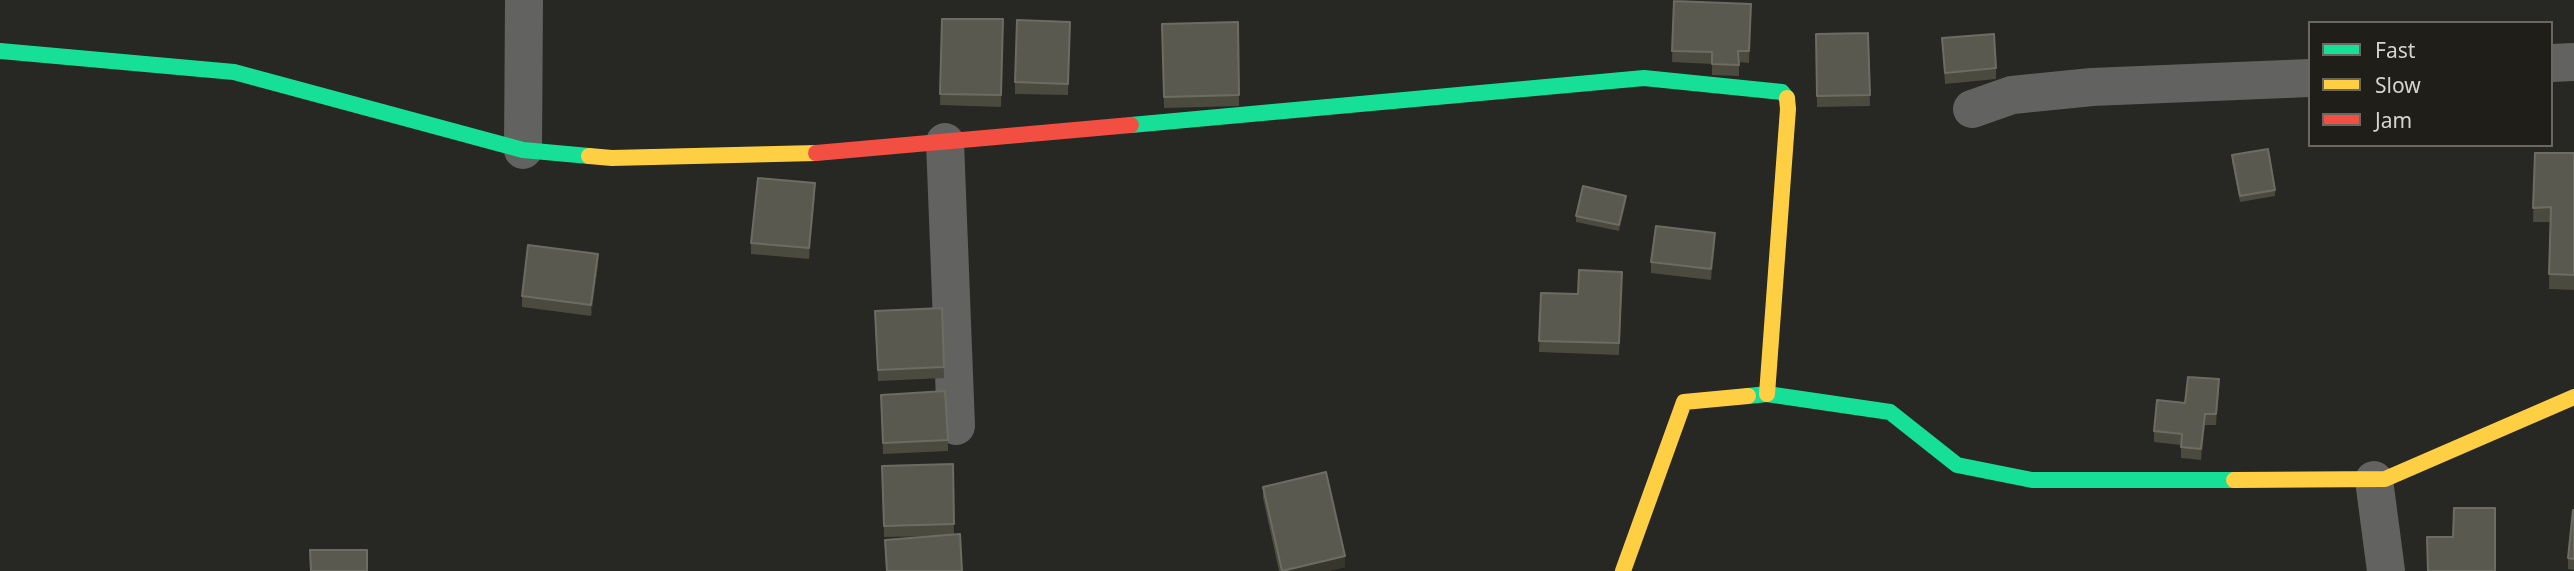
<!DOCTYPE html>
<html>
<head>
<meta charset="utf-8">
<style>
  body { margin:0 }
  #map { position:relative; width:2574px; height:571px; overflow:hidden; background:#272723; font-family:"Noto Sans",sans-serif }
  canvas { display:block }
  .legend { position:absolute; left:2308px; top:21px; width:245px; height:126px; box-sizing:border-box; background:#1f1e18; border:2px solid #686762; margin:0; padding:9px 12px; list-style:none; font-size:21px; color:#d5d4d0 }
  .legend li { display:flex; align-items:center; gap:14px; height:35px }
  .legend b { width:35px; border:2px solid #686762 }
</style>
</head>
<body>
<div id="map">
<canvas width="2574" height="571"></canvas>
<ul class="legend">
<li><b style="height:9px;background:#16e098"></b>Fast</li>
<li><b style="height:9px;background:#ffcf43"></b>Slow</li>
<li><b style="height:9px;background:#f24e42"></b>Jam</li>
</ul>
</div>
<script>
const g = document.querySelector('canvas').getContext('2d');
g.lineJoin = 'round';
function shape(rows) {
  const path = new Path2D();
  for (const r of rows) {
    path.moveTo(r[0], r[1]);
    for (let i = 2; i < r.length; i += 2) path.lineTo(r[i], r[i + 1]);
  }
  return path;
}
function strokePath(path, color, width, dash) {
  g.strokeStyle = color;
  g.lineWidth = width;
  g.lineCap = dash ? 'butt' : 'round';
  g.setLineDash(dash || []);
  g.stroke(path);
}
function fill(path, color) {
  g.fillStyle = color;
  g.fill(path, 'evenodd');
}
strokePath(shape([
  [2551,63,2574,62],
  [1972,109,2012,95,2092,87,2310,78],
  [945,142,956,426],
  [523,150,524,0],
  [2374,480,2386,571]
]), '#626260', 38);
strokePath(shape([
  [0,51,234,72,523,150,589,156],
  [1131,125,1644,78,1782,92,1787,98],
  [1748,396,1767,394,1890,412,1957,465,2032,480,2234,480]
]), '#16e098', 16);
strokePath(shape([
  [589,156,612,158,816,153],
  [1767,394,1788,109,1787,98],
  [2234,480,2385,479,2574,397],
  [1623,571,1684,402,1748,396]
]), '#ffcf43', 16);
strokePath(shape([
  [816,153,1131,125]
]), '#f24e42', 16);
fill(shape([
  [1674,1,1751,4,1749,63,1739,62,1739,76,1712,75,1712,64,1672,62],
  [942,19,1003,19,1001,107,940,105],
  [1238,22,1239,106,1164,108,1162,24],
  [1070,33,1068,95,1015,94,1015,82],
  [1868,33,1870,106,1817,107,1816,34],
  [1942,38,1996,68,1996,79,1945,84],
  [2535,153,2574,153,2574,290,2549,289,2550,222,2533,222],
  [2232,155,2275,190,2275,196,2240,202,2232,162],
  [815,194,809,259,751,254,751,243],
  [1626,202,1619,231,1576,222,1576,216],
  [1715,244,1711,280,1651,273,1651,262],
  [598,265,591,316,522,307,522,296],
  [1622,283,1619,355,1539,352,1541,293,1578,294],
  [942,308,944,378,878,381,875,322],
  [2219,391,2216,425,2205,425,2201,460,2181,458,2181,445,2154,442,2154,431,2185,403],
  [881,395,948,440,948,451,883,454],
  [953,464,954,535,962,571,886,571,885,540,940,536,884,537,882,466],
  [1263,487,1345,567,1328,571,1279,571,1263,498],
  [2574,510,2574,570,2568,569,2568,558]
]), '#4b4a3f');
fill(shape([
  [815,183,815,194,809,259,809,248],
  [1626,196,1626,202,1619,231,1619,225],
  [1715,233,1715,244,1711,280,1711,269],
  [598,254,598,265,591,316,591,305],
  [2219,379,2219,391,2216,425,2216,414],
  [2205,414,2205,425,2201,460,2201,449],
  [1345,556,1345,567,1328,571,1282,571]
]), '#37362d');
const building = shape([
  [1674,1,1751,4,1749,51,1738,51,1739,65,1712,64,1712,52,1672,51,1674,1],
  [942,19,1003,19,1001,95,940,94,942,19],
  [1017,20,1070,22,1068,84,1015,82,1017,20],
  [1238,22,1239,95,1164,97,1162,24,1238,22],
  [1868,33,1870,95,1817,96,1816,34,1868,33],
  [1994,34,1996,68,1945,73,1942,38,1994,34],
  [2268,149,2275,190,2240,196,2232,155,2268,149],
  [2535,153,2574,153,2574,275,2549,274,2551,207,2533,208,2535,153],
  [758,178,815,183,809,248,751,243,758,178],
  [1583,186,1626,196,1619,225,1576,216,1583,186],
  [1656,226,1715,233,1711,269,1651,262,1656,226],
  [528,245,598,254,591,305,522,296,528,245],
  [1579,270,1622,272,1619,343,1539,341,1541,293,1578,294,1579,270],
  [942,308,944,367,878,370,875,311,942,308],
  [2188,377,2219,379,2216,414,2205,414,2201,449,2181,447,2182,434,2154,431,2157,400,2185,403,2188,377],
  [945,391,948,440,883,443,881,395,945,391],
  [953,464,954,524,884,526,882,466,953,464],
  [1326,472,1345,556,1282,571,1263,487,1326,472],
  [2454,508,2495,508,2495,571,2428,571,2427,537,2453,537,2454,508],
  [2573,510,2574,510,2574,559,2568,558,2573,510],
  [960,534,962,571,887,571,885,540,960,534],
  [310,550,367,550,367,571,311,571,310,550]
]);
fill(building, '#5a594f');
strokePath(building, '#6d6c63', 2);
</script>
</body>
</html>
